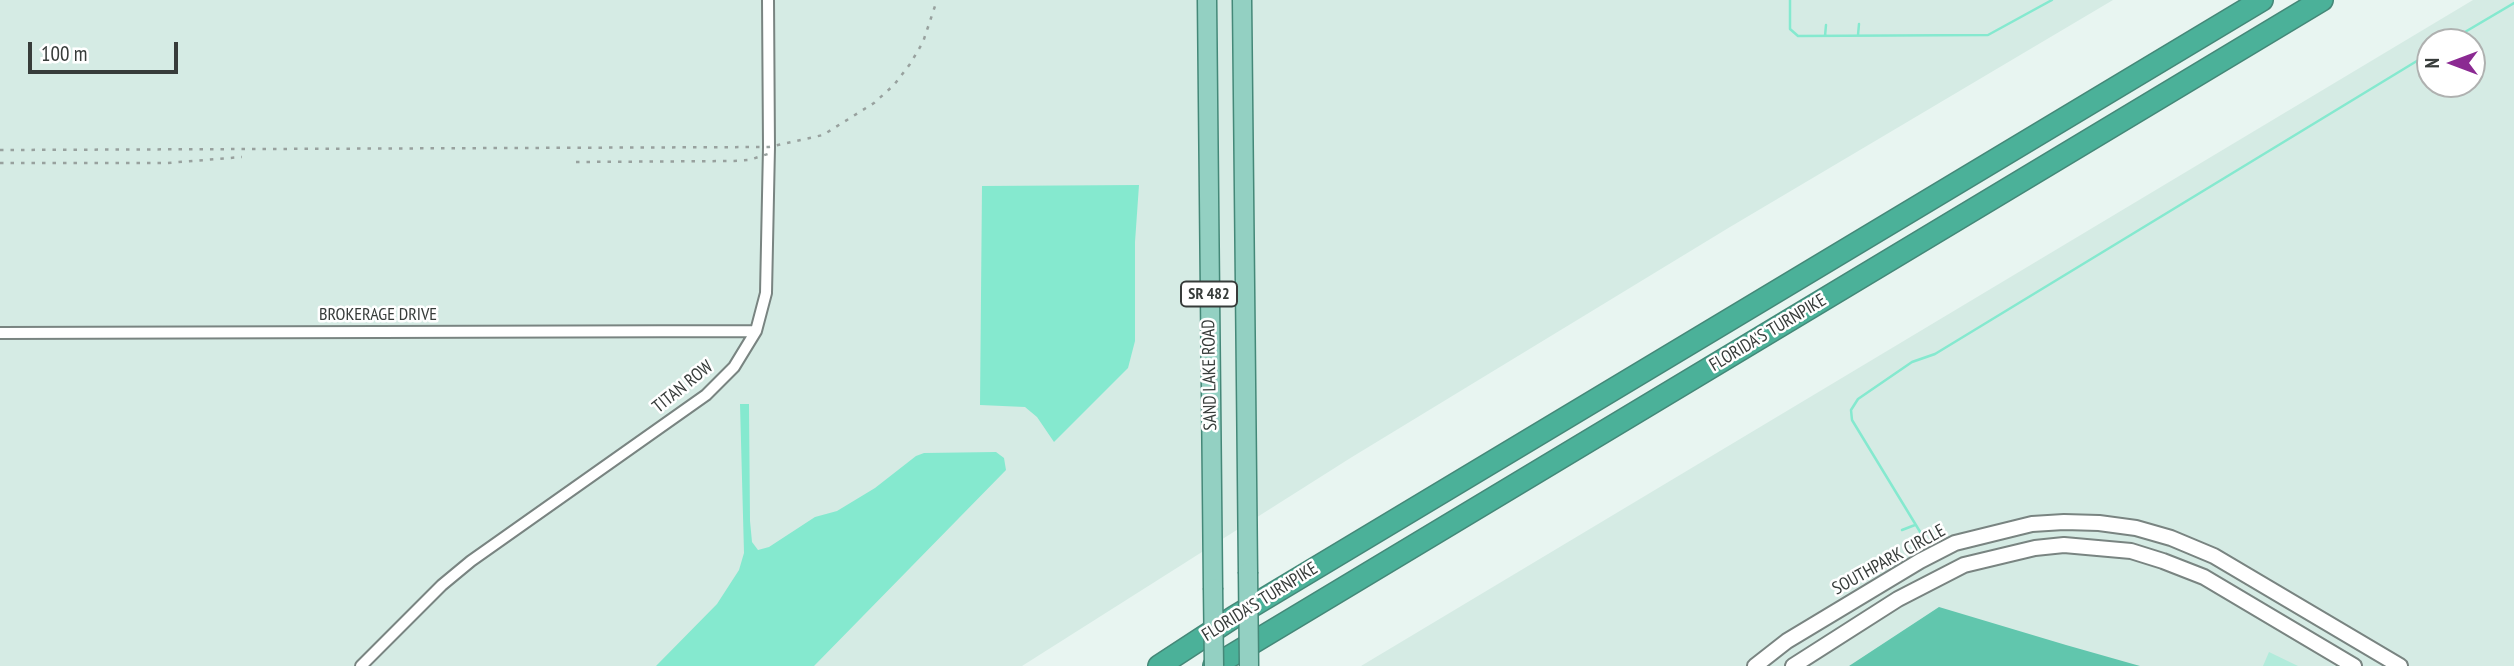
<!DOCTYPE html>
<html>
<head>
<meta charset="utf-8">
<style>
  body { margin:0 }
  #map { position:relative; width:2514px; height:666px; overflow:hidden; background:#e8f5f1; font-family:"PT Sans Narrow",sans-serif }
  canvas { display:block }
  .north { position:absolute; left:2416px; top:28px; width:70px; height:70px; box-sizing:border-box; background:#fff; border:2px solid #afb1b0; border-radius:50%; rotate:270deg; font-size:19px; font-weight:700; line-height:28px; text-align:center; color:#373c3a }
  .north::after { content:''; display:block; margin:auto; width:24px; height:32px; background:#8b2a92; clip-path:polygon(50% 0,100% 100%,50% 72%,0 100%) }
  .scale { position:absolute; left:28px; top:42px; width:150px; height:32px; box-sizing:border-box; border:4px solid #373c3a; border-top:0; padding-left:9px; font-size:21px; line-height:24px; white-space:nowrap; color:#373c3a; -webkit-text-stroke:5px #fff; paint-order:stroke }
</style>
</head>
<body>
<div id="map">
<canvas width="2514" height="666"></canvas>
<div class="north">N</div>
<div class="scale">100 m</div>
</div>
<script>
const g = document.querySelector('canvas').getContext('2d');
g.lineJoin = 'round';
function fill(path, color) {
  g.fillStyle = color;
  g.fill(path, 'evenodd');
}
function shape(rows) {
  const path = new Path2D();
  for (const r of rows) {
    path.moveTo(r[0], r[1]);
    for (let i = 2; i < r.length; i += 2) path.lineTo(r[i], r[i + 1]);
  }
  return path;
}
function strokePath(path, color, width, dash) {
  g.strokeStyle = color;
  g.lineWidth = width;
  g.lineCap = dash ? 'butt' : 'round';
  g.setLineDash(dash || []);
  g.stroke(path);
}
function drawText(font, color, halo, rows, align = 'center') {
  g.font = font + ' "PT Sans Narrow",sans-serif';
  g.lineWidth = 5;
  g.setLineDash([]);
  g.textBaseline = 'middle';
  g.strokeStyle = halo;
  g.fillStyle = color;
  for (const [text, x, y, turn = 0] of rows) {
    g.save();
    g.translate(x, y);
    g.rotate((+turn || 0) * Math.PI / 180);
    g.textAlign = isNaN(turn) ? turn : align;
    if (halo) g.strokeText(text, 0, 0);
    g.fillText(text, 0, 0);
    g.restore();
  }
}
fill(shape([
  [0,0,2113,0,1730,227,1352,457,1022,666,0,666],
  [2473,0,2514,0,2514,666,1361,666],
  [2430,42,2472,42,2472,84,2430,84]
]), '#d5ebe4');
fill(shape([
  [2269,652,2298,666,2263,666]
]), '#b2ebdb');
fill(shape([
  [1939,607,2066,645,2140,666,1849,666]
]), '#61c6ad');
fill(shape([
  [1139,185,1135,242,1135,341,1128,368,1054,442,1037,417,1025,407,980,405,982,186],
  [740,404,749,404,750,521,752,542,758,550,769,547,815,517,837,511,875,488,916,456,924,453,996,452,1004,458,1006,470,814,666,656,666,717,604,739,570,744,553]
]), '#85e9cf');
strokePath(shape([
  [1790,0,1790,29,1798,36,1988,35,2052,0],
  [1858,35,1859,24],
  [1825,36,1826,25],
  [2448,42,2514,3],
  [1902,530,1915,525],
  [1922,535,1852,420,1851,410,1858,399,1912,362,1935,354,2430,53]
]), '#85e9cf', 2.5);
const minor = shape([
  [0,333,756,331],
  [361,666,442,585,471,561,706,395,734,367,756,331,766,293,769,147,768,0]
]);
const tertiary = shape([
  [1755,666,1787,641,1920,561,1955,543,2032,524,2064,522,2099,523,2136,528,2171,538,2214,556,2400,666],
  [1793,666,1898,599,1964,565,2035,548,2064,545,2131,551,2163,561,2204,577,2354,666]
]);
const primary = shape([
  [1207,0,1213,588],
  [1242,0,1248,572]
]);
const motorway = shape([
  [1159,666,1234,617,2262,0],
  [1214,666,2322,0]
]);
strokePath(minor, '#798481', 14);
strokePath(tertiary, '#798481', 18);
strokePath(primary, '#448878', 21);
strokePath(motorway, '#448878', 24);
strokePath(minor, '#fff', 10);
strokePath(tertiary, '#fff', 14);
strokePath(primary, '#93d0c2', 18);
strokePath(motorway, '#4bb199', 21);
strokePath(shape([
  [0,150,769,147,823,135,874,103,894,85,910,64,923,42,937,0],
  [576,162,734,161,749,160,774,152],
  [0,163,167,163,242,157]
]), '#98a19e', 2.5, [3.5, 7]);
const primaryBridge = shape([
  [1248,572,1249,666],
  [1213,588,1214,666]
]);
strokePath(primaryBridge, '#448878', 21, []);
strokePath(primaryBridge, '#93d0c2', 18);
for (const [x, y, w] of [
  [1209,294,56]
]) {
  const box = new Path2D();
  box.roundRect(x - w / 2, y - 12.5, w, 25, 5);
  g.fillStyle = '#fff';
  g.fill(box);
  strokePath(box, '#373c3a', 2);
}
drawText('bold 16px', '#373c3a', null, [
  ["SR 482",1209,294]
]);
drawText('18px', '#373c3a', '#fff', [
  ["BROKERAGE DRIVE",378,315],
  ["FLORIDA'S TURNPIKE",1768,333,-31],
  ["SAND LAKE ROAD",1210,375,-91],
  ["TITAN ROW",683,387,-39],
  ["SOUTHPARK CIRCLE",1889,560,-29],
  ["FLORIDA'S TURNPIKE",1260,602,-32]
]);
</script>
</body>
</html>
